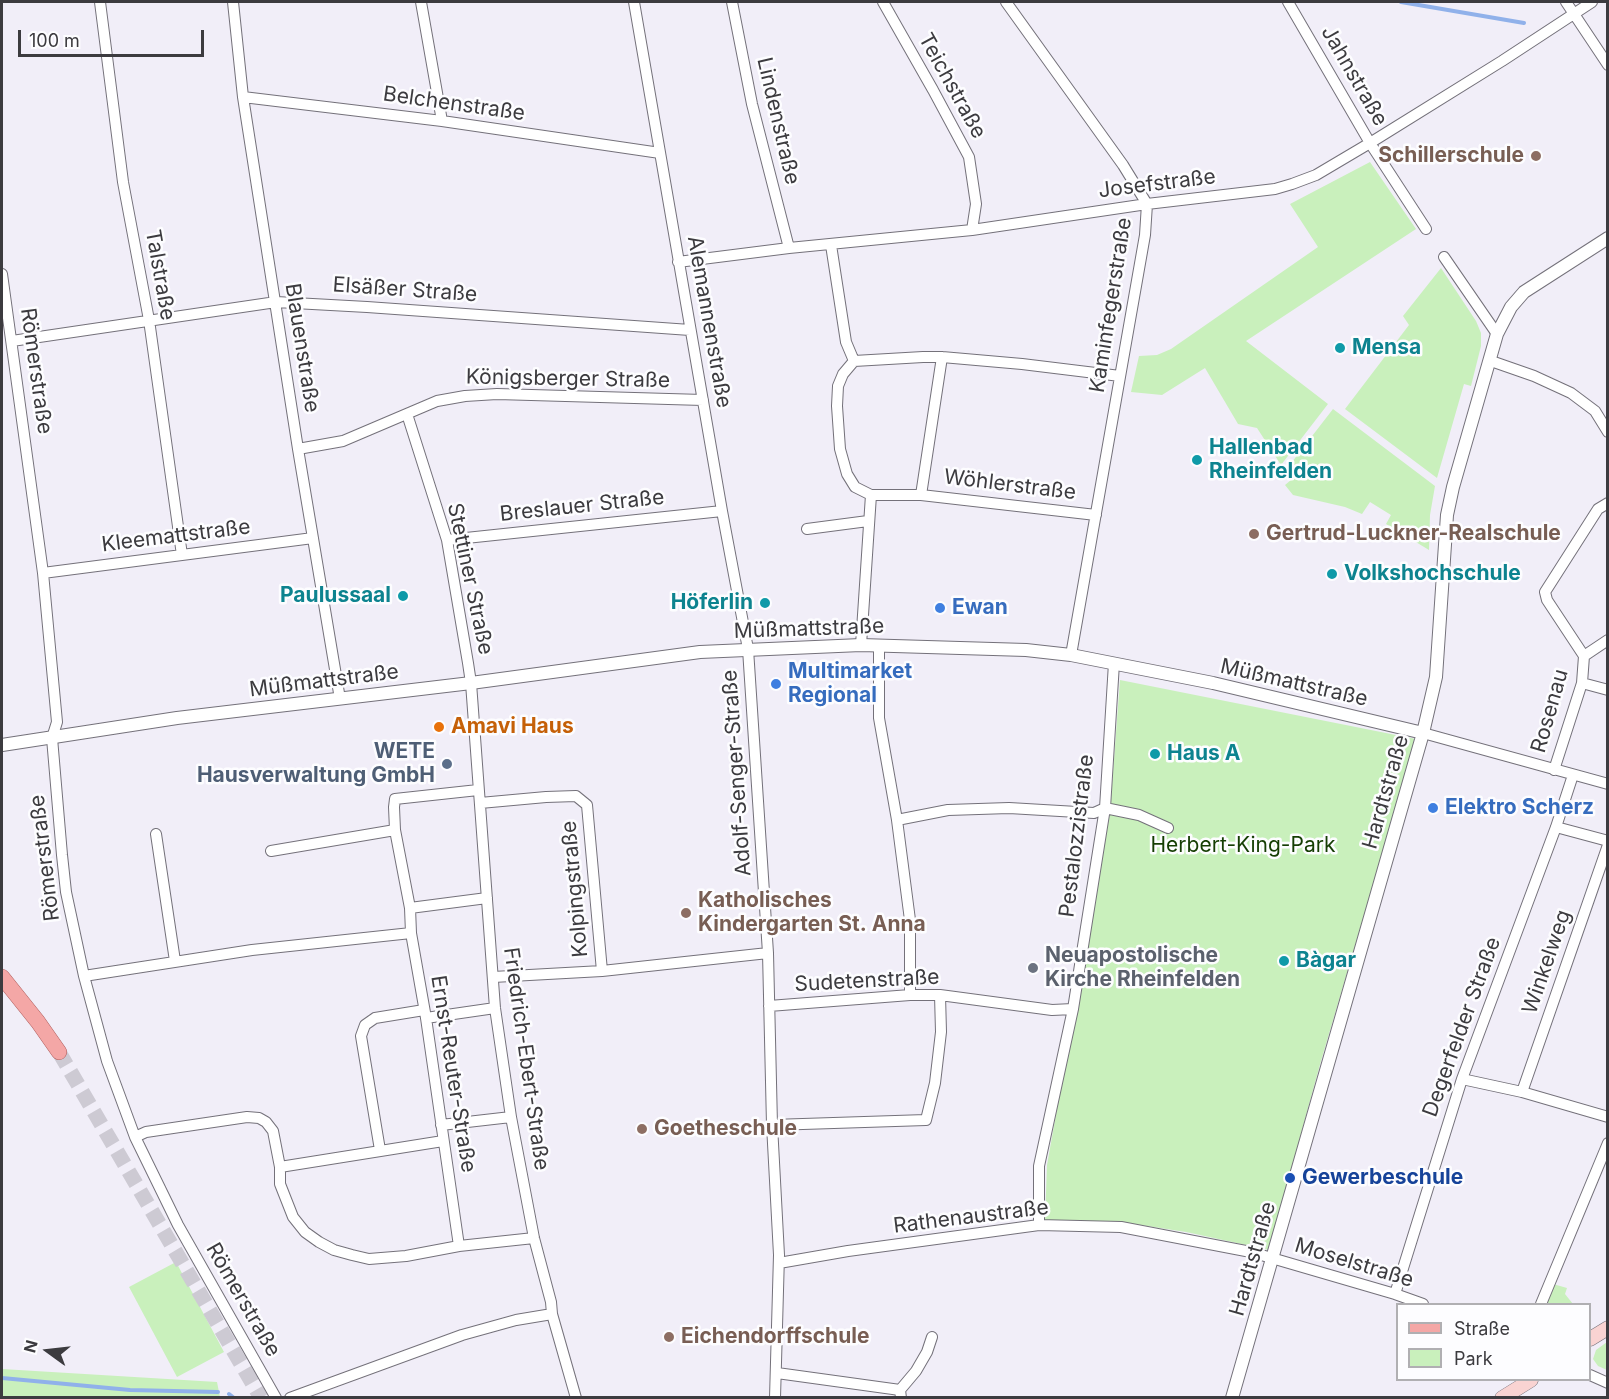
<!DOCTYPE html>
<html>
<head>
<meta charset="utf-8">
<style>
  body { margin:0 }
  #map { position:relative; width:1609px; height:1399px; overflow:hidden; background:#f1eef8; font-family:Inter,sans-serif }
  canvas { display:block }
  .frame { position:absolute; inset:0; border:3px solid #3c3b3f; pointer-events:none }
  .legend { position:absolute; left:1396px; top:1303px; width:195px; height:78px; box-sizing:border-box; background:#fdfdff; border:2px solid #b0afb2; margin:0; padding:8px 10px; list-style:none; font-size:18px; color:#3c3b3f }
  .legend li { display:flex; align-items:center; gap:12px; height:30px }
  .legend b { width:30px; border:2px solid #b0afb2 }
  .north { position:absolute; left:18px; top:1321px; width:60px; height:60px; -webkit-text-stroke:4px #fdfdff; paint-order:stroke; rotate:285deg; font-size:16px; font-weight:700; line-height:24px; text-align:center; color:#3c3b3f }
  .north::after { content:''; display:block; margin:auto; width:21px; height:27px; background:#3c3b3f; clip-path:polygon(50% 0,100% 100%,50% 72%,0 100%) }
  .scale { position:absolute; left:18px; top:30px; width:186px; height:27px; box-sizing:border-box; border:3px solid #3c3b3f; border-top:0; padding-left:8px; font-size:18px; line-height:21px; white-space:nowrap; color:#3c3b3f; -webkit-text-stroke:4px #fdfdff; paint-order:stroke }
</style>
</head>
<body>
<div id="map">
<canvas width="1609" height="1399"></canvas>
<div class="frame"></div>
<ul class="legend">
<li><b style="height:8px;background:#f4a7a6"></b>Straße</li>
<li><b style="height:16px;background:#c9f0bc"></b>Park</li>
</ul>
<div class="north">N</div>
<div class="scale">100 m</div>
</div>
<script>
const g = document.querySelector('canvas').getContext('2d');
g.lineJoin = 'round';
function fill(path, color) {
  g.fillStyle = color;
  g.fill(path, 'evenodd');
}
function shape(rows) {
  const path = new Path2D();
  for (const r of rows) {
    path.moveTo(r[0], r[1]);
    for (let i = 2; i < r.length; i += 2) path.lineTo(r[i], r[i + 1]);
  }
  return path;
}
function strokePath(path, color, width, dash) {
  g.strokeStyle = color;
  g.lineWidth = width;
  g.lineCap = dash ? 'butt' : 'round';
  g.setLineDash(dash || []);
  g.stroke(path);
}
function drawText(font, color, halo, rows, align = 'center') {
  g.font = font + ' Inter,sans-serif';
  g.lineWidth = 5;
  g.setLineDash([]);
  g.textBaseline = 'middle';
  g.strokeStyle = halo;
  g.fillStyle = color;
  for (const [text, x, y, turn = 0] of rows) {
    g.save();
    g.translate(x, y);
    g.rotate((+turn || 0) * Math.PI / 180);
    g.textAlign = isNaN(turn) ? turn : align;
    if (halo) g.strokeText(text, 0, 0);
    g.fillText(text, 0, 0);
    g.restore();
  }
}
fill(shape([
  [1370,162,1416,229,1246,341,1328,404,1281,465,1257,428,1238,424,1205,368,1162,395,1131,392,1139,356,1157,355,1171,349,1318,247,1290,204],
  [1441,268,1476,321,1481,333,1481,346,1471,386,1464,384,1437,478,1345,409,1409,325,1403,316],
  [1333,409,1435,486,1430,515,1429,550,1386,524,1391,515,1370,502,1362,514,1345,507,1293,495,1285,485,1291,480,1285,471],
  [1120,680,1416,739,1321,1061,1269,1250,1186,1232,1121,1222,1045,1220,1047,1165,1063,1075,1078,1009,1110,812],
  [176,1262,224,1352,177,1377,129,1287],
  [1553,1284,1567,1288,1565,1294,1573,1304,1547,1304],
  [1607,1342,1607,1370,1598,1366,1593,1359,1596,1350],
  [2,1369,217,1382,220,1397,2,1397]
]), '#c9f0bc');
strokePath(shape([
  [1401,2,1524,23],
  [2,1378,130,1390,218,1392],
  [229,1394,234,1398]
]), '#90b1ea', 4);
strokePath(shape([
  [59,1052,261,1398]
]), '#cdcad3', 15, [15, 8]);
const minor = shape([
  [100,2,123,182,149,320,182,555],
  [233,2,243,97,298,449,340,699],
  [421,2,442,121],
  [634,2,722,511,748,649,768,953,772,1125,779,1255,775,1398],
  [732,2,752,104,789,248],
  [883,2,933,90,969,157,976,204,972,230],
  [1006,2,1123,165,1147,204,1145,235,1071,655],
  [1288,2,1370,143,1426,229],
  [1566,2,1608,65],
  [243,97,442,121,660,153],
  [831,245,846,342,854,361],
  [1444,257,1497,334],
  [678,262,789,248,972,230,1147,204,1275,189,1292,184,1316,175,1370,143,1502,61,1592,2],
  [2,274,43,573,57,722,52,738,62,855,66,892,84,976,107,1061,135,1137,178,1225,276,1398],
  [12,341,276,302,367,307,690,330],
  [1491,361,1534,376,1571,393,1595,411,1608,432],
  [407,414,447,540,468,663,471,683,495,1008,511,1117,534,1238,551,1302,552,1314,576,1398],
  [298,449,343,441,437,401,465,396,497,394,703,400],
  [921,495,942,357],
  [1096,515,921,495,871,495,855,487,847,474,840,449,837,406,838,386,843,374,854,361,923,357,942,357,1022,364,1120,376],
  [807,529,868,521],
  [447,540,722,511],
  [43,573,313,538],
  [861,645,871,495],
  [879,645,879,718,897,820,910,920,910,995],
  [1584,656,1547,600,1545,592,1598,509,1608,503],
  [1582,683,1608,690],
  [1423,733,1608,784],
  [1554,770,1582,683,1584,656,1608,640],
  [480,803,546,797,576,796,587,805,602,971],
  [897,820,948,810,1009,808,1094,813,1105,808,1139,815,1168,828],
  [1556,827,1608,841],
  [156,834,175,961],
  [271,851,395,830],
  [410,908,487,898],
  [84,976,252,950,411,933],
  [493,977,602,971,768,953],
  [769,1006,910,995,940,995,1052,1010,1073,1009],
  [426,1018,495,1008],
  [1462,1079,1522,1092,1608,1117],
  [1522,1092,1608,845],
  [441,1125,511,1117],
  [772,1125,926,1120,935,1083,941,1032,940,995],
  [135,1137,146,1132,247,1117,259,1118,266,1122,273,1131,280,1167,280,1184,293,1217,305,1232,319,1242,334,1250,352,1255,369,1259,406,1256,459,1246,534,1238],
  [380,1150,361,1036,365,1025,375,1018,424,1010],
  [280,1167,443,1141],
  [1039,1225,1039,1166,1073,1009,1105,808,1114,663],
  [459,1246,426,1018,411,933,410,908,395,830,394,807,395,799,478,790],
  [779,1263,848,1251,1039,1225,1121,1227,1251,1252,1395,1294,1423,1304],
  [1395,1294,1462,1079,1556,827,1573,775],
  [1541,1304,1608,1143],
  [777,1373,900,1390,901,1398],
  [1590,1375,1608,1383],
  [900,1390,916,1371,927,1352,932,1337],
  [290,1398,462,1335,516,1320,552,1314]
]);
const tertiary = shape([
  [2,745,177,718,471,683,700,652,861,645,1026,650,1071,655,1213,683,1423,733],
  [1232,1398,1423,733,1436,677,1447,515,1453,487,1497,334,1511,307,1524,292,1608,238]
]);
const secondary = shape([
  [1590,1339,1608,1328],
  [1502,1398,1531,1380]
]);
const primary = shape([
  [2,977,38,1022,59,1052]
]);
strokePath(minor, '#74717a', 12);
strokePath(tertiary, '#74717a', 14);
strokePath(secondary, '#74717a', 15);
strokePath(primary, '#ae5c5b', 16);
strokePath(minor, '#fff', 10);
strokePath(tertiary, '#fff', 12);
strokePath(secondary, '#f9d3d2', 14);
strokePath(primary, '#f4a7a6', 15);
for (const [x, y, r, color] of [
  [1536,156,6,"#8d6e63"],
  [1340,348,6,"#0f9aa8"],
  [1197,460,6,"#0f9aa8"],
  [1254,534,6,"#8d6e63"],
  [1332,574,6,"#0f9aa8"],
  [403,596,6,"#0f9aa8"],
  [765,603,6,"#0f9aa8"],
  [940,608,6,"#3f7fe0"],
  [776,684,6,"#3f7fe0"],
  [439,727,6,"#e8710a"],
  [1155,754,6,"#0f9aa8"],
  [447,764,6,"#5c6f8a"],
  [1433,808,6,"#3f7fe0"],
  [686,913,6,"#8d6e63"],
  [1284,961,6,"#0f9aa8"],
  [1033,968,6,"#6b7280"],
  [642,1129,6,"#8d6e63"],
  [1290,1178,6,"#1a4fb4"],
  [669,1337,6,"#8d6e63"]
]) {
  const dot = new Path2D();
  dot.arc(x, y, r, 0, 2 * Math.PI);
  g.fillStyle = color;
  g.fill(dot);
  strokePath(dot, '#fdfdff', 2);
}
drawText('21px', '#3c3b3f', '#fdfdff', [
  ["Jahnstraße",1354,76,60],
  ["Teichstraße",952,86,61],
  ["Belchenstraße",454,104,8],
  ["Lindenstraße",778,121,77],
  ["Josefstraße",1157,184,-7],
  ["Talstraße",160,275,80],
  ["Elsäßer Straße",405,290,4],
  ["Kaminfegerstraße",1111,305,-81],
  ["Alemannenstraße",709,322,80],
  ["Blauenstraße",302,348,81],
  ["Römerstraße",36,371,82],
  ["Königsberger Straße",568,379,1],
  ["Wöhlerstraße",1010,485,7],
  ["Breslauer Straße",582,506,-6],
  ["Kleemattstraße",176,536,-7],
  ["Stettiner Straße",470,579,78],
  ["Müßmattstraße",809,629,-2],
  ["Müßmattstraße",324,681,-7],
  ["Müßmattstraße",1294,683,13],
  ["Rosenau",1550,711,-74],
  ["Adolf-Senger-Straße",737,773,-94],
  ["Hardtstraße",1386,792,-74],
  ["Pestalozzistraße",1077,836,-83],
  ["Römerstraße",45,858,-97],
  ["Kolpingstraße",575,889,-95],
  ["Winkelweg",1547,962,-71],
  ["Sudetenstraße",867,981,-3],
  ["Degerfelder Straße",1462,1027,-70],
  ["Friedrich-Ebert-Straße",526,1059,82],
  ["Ernst-Reuter-Straße",453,1074,81],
  ["Rathenaustraße",971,1217,-7],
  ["Hardtstraße",1253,1259,-74],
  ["Moselstraße",1354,1263,17],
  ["Römerstraße",243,1300,60]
]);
drawText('bold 21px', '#785e54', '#fdfdff', [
  ["Schillerschule",1524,156,"right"],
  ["Gertrud-Luckner-Realschule",1266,534],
  ["Katholisches",698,901],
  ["Kindergarten St. Anna",698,925],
  ["Goetheschule",654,1129],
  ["Eichendorffschule",681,1337]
], 'left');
drawText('bold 21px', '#0d838f', '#fdfdff', [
  ["Mensa",1352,348],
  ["Hallenbad",1209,448],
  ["Rheinfelden",1209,472],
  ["Volkshochschule",1344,574],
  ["Paulussaal",391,596,"right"],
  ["Höferlin",753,603,"right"],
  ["Haus A",1167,754],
  ["Bàgar",1296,961]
], 'left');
drawText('bold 21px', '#366cbe', '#fdfdff', [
  ["Ewan",952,608],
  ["Multimarket",788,672],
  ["Regional",788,696],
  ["Elektro Scherz",1445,808]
], 'left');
drawText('bold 21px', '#c56008', '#fdfdff', [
  ["Amavi Haus",451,727]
], 'left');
drawText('bold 21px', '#4e5e75', '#fdfdff', [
  ["WETE",435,752],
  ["Hausverwaltung GmbH",435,776]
], 'right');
drawText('21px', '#153e03', '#fdfdff', [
  ["Herbert-King-Park",1243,846]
]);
drawText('bold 21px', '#5b616d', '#fdfdff', [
  ["Neuapostolische",1045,956],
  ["Kirche Rheinfelden",1045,980]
], 'left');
drawText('bold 21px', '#164399', '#fdfdff', [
  ["Gewerbeschule",1302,1178]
], 'left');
</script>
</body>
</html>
